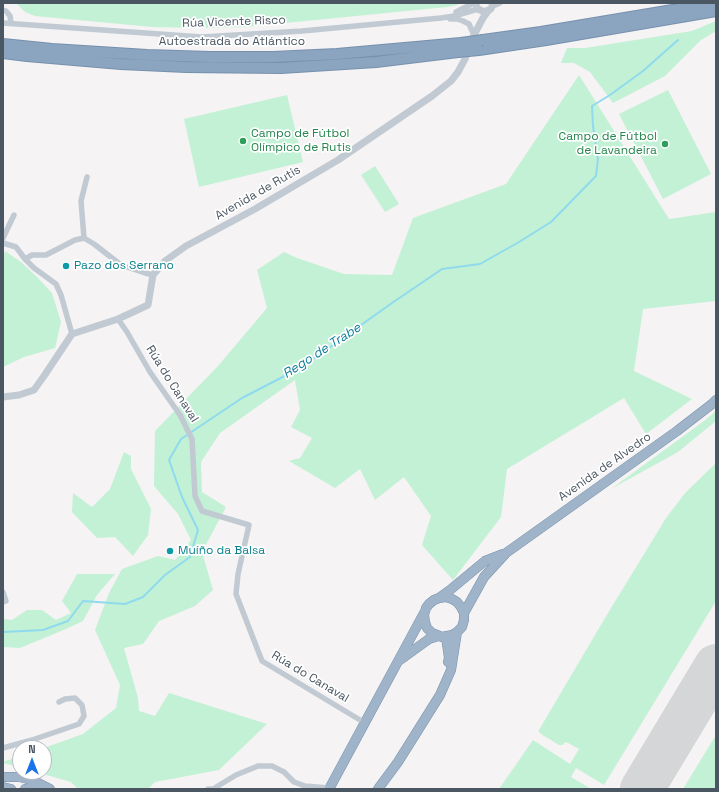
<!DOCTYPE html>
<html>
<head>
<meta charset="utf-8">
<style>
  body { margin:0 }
  #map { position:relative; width:719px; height:792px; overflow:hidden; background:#f5f3f3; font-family:"Space Grotesk",sans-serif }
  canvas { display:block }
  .frame { position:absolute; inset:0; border:4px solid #4a5661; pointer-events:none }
  .north { position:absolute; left:12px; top:740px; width:40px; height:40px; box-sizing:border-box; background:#fff; border:1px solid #b7bbc0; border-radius:50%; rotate:0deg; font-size:11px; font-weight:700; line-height:16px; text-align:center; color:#4a5661 }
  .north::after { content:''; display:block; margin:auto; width:14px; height:18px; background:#1a73e8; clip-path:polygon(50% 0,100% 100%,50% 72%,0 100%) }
</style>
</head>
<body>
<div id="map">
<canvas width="719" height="792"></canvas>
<div class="frame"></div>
<div class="north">N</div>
</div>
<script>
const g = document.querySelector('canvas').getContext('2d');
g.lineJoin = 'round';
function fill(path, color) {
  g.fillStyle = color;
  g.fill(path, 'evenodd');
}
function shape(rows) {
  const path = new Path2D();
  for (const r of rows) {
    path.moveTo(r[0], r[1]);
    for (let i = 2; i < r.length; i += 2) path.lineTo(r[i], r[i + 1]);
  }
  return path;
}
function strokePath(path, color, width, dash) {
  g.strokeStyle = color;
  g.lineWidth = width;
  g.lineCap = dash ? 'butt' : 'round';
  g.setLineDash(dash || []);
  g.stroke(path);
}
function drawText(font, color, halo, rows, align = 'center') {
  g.font = font + ' "Space Grotesk",sans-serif';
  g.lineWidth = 3.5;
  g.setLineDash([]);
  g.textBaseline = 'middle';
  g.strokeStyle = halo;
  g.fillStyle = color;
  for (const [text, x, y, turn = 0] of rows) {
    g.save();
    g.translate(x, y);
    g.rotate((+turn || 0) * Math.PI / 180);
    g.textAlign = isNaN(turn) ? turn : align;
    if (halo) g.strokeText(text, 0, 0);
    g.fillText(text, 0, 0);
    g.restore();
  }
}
fill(shape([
  [16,3,459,3,457,5,447,7,245,27,199,28,152,27,35,16,25,12],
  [716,21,716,31,701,40,665,76,613,103,590,72,574,63,561,63,567,48,585,48,692,31],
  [579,75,669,219,716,212,716,301,643,309,634,371,692,399,646,434,624,398,507,469,501,517,453,580,422,545,431,516,404,477,375,500,360,469,335,488,289,461,300,458,312,438,291,427,300,410,295,380,220,433,201,462,202,492,226,507,202,552,213,590,195,606,159,621,143,644,124,648,138,698,139,711,155,716,169,693,267,724,219,770,155,782,148,789,78,789,71,782,36,772,44,772,44,748,83,734,116,708,120,685,95,630,109,593,122,569,158,556,175,560,191,540,178,514,154,486,155,431,218,366,267,308,257,270,284,252,297,258,344,274,392,275,413,218,506,184],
  [668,90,711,174,663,199,619,114],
  [287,95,303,162,199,187,184,119],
  [375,166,399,204,385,212,361,175],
  [5,251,21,262,37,277,52,293,61,322,55,348,24,357,3,367,3,291,4,290,3,287,3,257],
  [716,411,716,421,678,452,611,489,652,459,704,421],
  [124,452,131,456,131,469,151,509,148,535,133,556,115,537,97,538,72,512,73,493,92,507,110,489],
  [716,463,716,601,604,785,576,768,571,777,591,789,499,789,533,740,570,764,579,749,568,743,565,742,563,745,559,745,541,734,539,732,539,730,605,618,666,518,686,492],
  [77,574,115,574,97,595,83,621,66,629,20,648,3,647,3,619,12,620,27,610,42,610,56,620,71,613,62,601],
  [716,735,716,789,683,789],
  [20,756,20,767,3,763,3,762]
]), '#c3f1d5');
strokePath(shape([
  [3,632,43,630,68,621,83,601,125,604,143,597,165,575,190,557,198,530,182,497,169,460,181,439,242,398,302,367,392,303,442,269,480,264,519,242,551,222,596,176,598,159,593,126,592,106,610,95,643,71,678,40]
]), '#90daee', 2);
strokePath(shape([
  [642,789,716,666]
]), '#d5d6d8', 44);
const trunk = shape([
  [439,598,446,597,452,599,457,602,461,607,464,613,464,620,462,627,457,632,452,635,442,637,432,633,427,628,425,622,424,615,426,608,429,604,434,600,439,598,450,590,485,561,503,554],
  [464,613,484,577,506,553,677,431,712,404,716,400],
  [446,637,449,658,448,662],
  [400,660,429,639,438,636],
  [3,777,19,777,32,780,50,789],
  [3,787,11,789],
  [25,789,39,787,44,789],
  [329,789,424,613],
  [378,789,398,762,440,695,451,670,457,632]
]);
const motorway = shape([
  [483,40,541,32,714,3],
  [3,44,52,49,147,55,210,57,273,57,337,54,461,43],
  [479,50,546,40,716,11],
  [3,53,27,56,121,64,186,67,281,68,376,62,458,52]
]);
strokePath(trunk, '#7690ad', 10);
strokePath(motorway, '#7690ad', 12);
strokePath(shape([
  [493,6,500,3],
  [3,10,6,11,10,16,11,23],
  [456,12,474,3],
  [450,19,457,19,463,21,469,24,474,35],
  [3,23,202,37,302,31,441,18,454,16,478,9],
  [3,238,14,215],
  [84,238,81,201,87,177],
  [3,243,16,247,25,259,34,268,56,284,61,295,72,334],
  [25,259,32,255,46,255,75,240,84,238,94,244,121,265,145,273,153,275],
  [118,319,127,332,150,372,180,415,192,439,195,496,202,511,249,525,238,574,236,594,262,661,365,723],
  [3,592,6,601,3,602],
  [3,748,32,740,79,724,84,716,82,705,75,698,65,699,59,702],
  [208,789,213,789,236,775,258,766,272,766,284,772,294,782,305,786,329,788]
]), '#c1cad2', 5.5);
strokePath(shape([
  [475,3,478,9,484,12,486,11,491,9,493,3],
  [3,397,19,395,34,390,44,376,72,334,118,319,148,305,153,275,165,261,186,246,255,209,338,160,432,96,451,81,458,72,465,59,474,35,483,18,489,10]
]), '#c1cad2', 7);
strokePath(trunk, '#9fb4c9', 9);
strokePath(motorway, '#8ba5c1', 10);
const motorwayBridge = shape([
  [461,43,483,40],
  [458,52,479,50]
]);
strokePath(motorwayBridge, '#7690ad', 12, []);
strokePath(motorwayBridge, '#8ba5c1', 10);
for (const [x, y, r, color] of [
  [243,141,4,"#2e9e5b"],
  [665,144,4,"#2e9e5b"],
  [66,266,4,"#0f9aa8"],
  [170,551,4,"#0f9aa8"]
]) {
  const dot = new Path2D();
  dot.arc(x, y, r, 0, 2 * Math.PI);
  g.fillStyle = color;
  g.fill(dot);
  strokePath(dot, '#fff', 1.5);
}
drawText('12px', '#4a5661', '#fff', [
  ["Rúa Vicente Risco",234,22,-2],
  ["Autoestrada do Atlántico",232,42],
  ["Avenida de Rutis",258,193,-30],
  ["Rúa do Canaval",172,384,58],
  ["Avenida de Alvedro",605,467,-35],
  ["Rúa do Canaval",310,677,31]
]);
drawText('12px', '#27864d', '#fff', [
  ["Campo de Fútbol",251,134],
  ["Olímpico de Rutis",251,148],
  ["Campo de Fútbol",657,137,"right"],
  ["de Lavandeira",657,151,"right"]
], 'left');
drawText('12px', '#0d838f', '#fff', [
  ["Pazo dos Serrano",74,266],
  ["Muíño da Balsa",178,551]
], 'left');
drawText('italic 13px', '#0c7c9b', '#fff', [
  ["Rego de Trabe",322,351,-33]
]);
</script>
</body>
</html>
